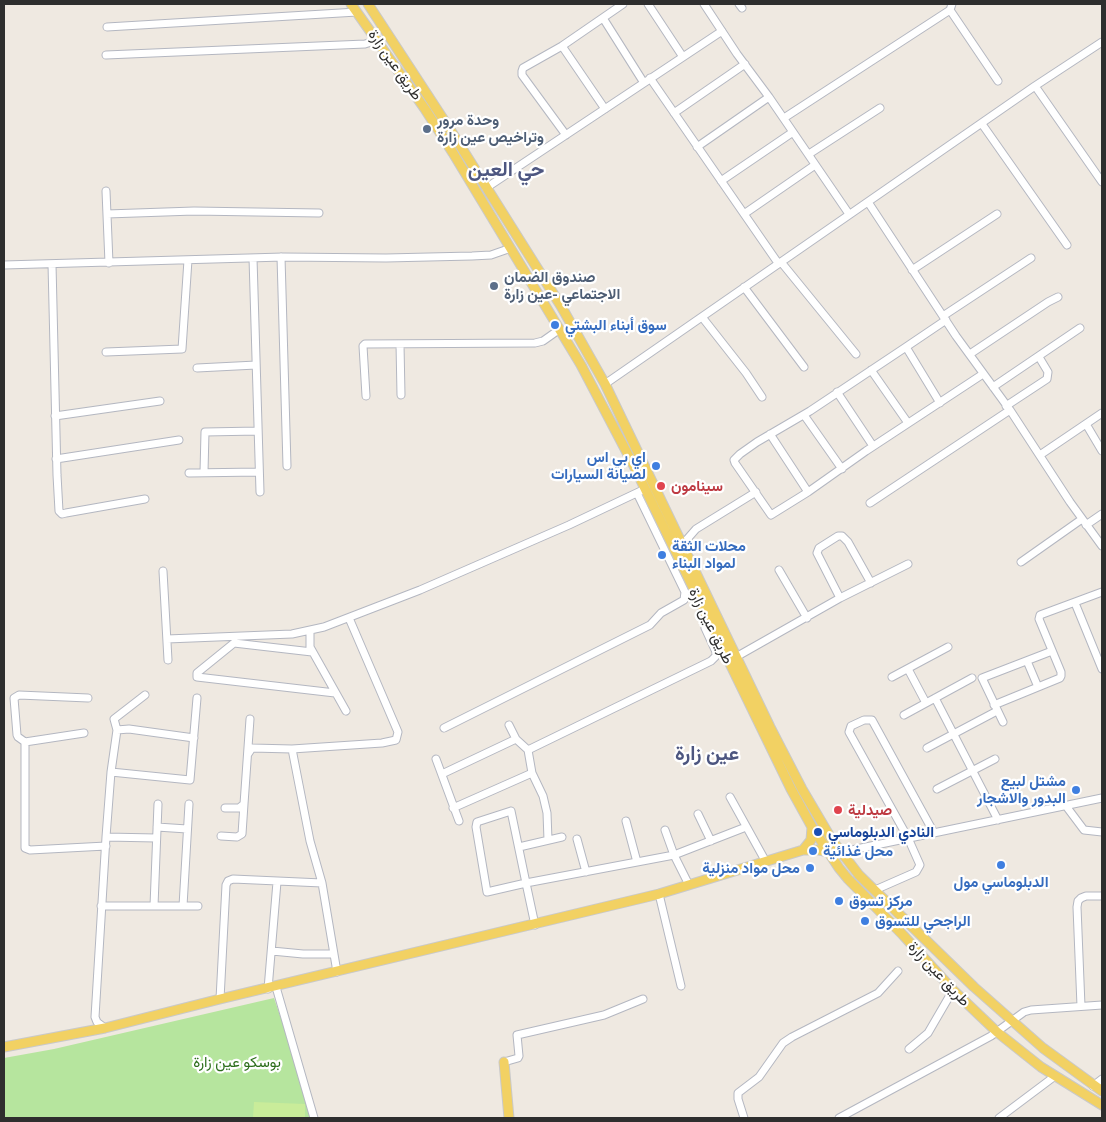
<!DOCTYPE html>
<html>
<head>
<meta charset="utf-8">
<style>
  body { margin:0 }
  #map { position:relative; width:1106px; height:1122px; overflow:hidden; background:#efe9e1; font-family:"Public Sans",sans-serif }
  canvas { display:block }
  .frame { position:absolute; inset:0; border:5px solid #2e2e2e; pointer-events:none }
</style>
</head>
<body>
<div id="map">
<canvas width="1106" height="1122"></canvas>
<div class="frame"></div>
</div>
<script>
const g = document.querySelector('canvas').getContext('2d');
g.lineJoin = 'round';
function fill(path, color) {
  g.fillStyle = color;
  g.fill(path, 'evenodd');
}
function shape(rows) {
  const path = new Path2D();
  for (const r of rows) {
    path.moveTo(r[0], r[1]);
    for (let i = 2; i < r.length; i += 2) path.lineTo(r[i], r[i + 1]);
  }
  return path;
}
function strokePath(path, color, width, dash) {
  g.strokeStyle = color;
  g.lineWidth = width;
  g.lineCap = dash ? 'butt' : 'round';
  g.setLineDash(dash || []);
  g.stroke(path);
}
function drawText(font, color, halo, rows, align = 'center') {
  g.font = font + ' "Public Sans",Vazirmatn,sans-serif';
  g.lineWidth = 4.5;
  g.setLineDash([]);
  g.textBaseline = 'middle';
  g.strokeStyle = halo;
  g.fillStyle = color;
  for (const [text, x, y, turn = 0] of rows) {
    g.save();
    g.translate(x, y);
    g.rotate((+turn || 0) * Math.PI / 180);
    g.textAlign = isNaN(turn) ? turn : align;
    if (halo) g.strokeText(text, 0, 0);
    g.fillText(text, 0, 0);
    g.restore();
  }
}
fill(shape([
  [274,998,315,1118,4,1118,4,1058,54,1049]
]), '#b6e59e');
fill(shape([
  [254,1102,305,1104,305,1118,253,1118]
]), '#c9ec9a');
const minor = shape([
  [648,4,683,57],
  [704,4,737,54,769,97,849,214],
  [739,4,742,8],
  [950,10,998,81],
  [603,18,644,83],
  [107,27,357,12],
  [562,46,605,109],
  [106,55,365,44,378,40],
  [650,78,778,263],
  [1035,86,1102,182],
  [674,113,745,64],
  [784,118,950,10,952,4],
  [982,124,1067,245],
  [566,135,522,75,522,71,523,68,562,46,623,4],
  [697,147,769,97],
  [809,154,880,108],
  [721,181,793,132],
  [486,188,722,31],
  [106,191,109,263],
  [868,202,956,336,1010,410,1070,502,1102,546],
  [107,214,194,211,319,213],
  [744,214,815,165],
  [281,257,287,466],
  [253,258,260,492],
  [781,262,856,354],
  [52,264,57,475,59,511,62,514,66,513,145,499],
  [4,265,283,257,386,258,472,256,491,255,511,248],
  [912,270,997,214],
  [744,287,804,367],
  [943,316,1031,258],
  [702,317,746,373,762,397],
  [400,344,401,395],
  [906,347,946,320],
  [106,352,182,349,188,260],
  [970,354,1048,302,1058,297],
  [197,368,256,365],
  [871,370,908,423],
  [605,384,1035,86,1102,42],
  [993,387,1080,328],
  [837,392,873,446],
  [366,396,363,346,365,344,535,343,543,341,560,329],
  [1006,406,1047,379,1048,372,1039,357],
  [804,415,842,469],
  [55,416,160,401],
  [1086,424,1102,451],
  [770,434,808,492,771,515,735,463,734,460,740,454,757,442,810,411,906,347,940,403],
  [1040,455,1102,413],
  [56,459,179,440],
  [204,472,205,432,258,431],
  [189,473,259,472],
  [808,492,866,451,983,374],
  [870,503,1010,410],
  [1086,525,1102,514],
  [682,545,696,529,756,492],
  [1021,562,1082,519],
  [779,570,807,618],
  [163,571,168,660],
  [840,598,817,553,819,548,838,536,842,536,848,542,871,583],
  [1075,603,1102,669],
  [310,631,310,647,346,711],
  [167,639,292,634,324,627,420,590,569,525,645,489],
  [312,652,234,643,197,673,197,677,335,693],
  [736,657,840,598,908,564],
  [1027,661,1038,687],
  [908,669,926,703],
  [892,677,948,647],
  [935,698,998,820],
  [994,705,1060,678,1061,676,1061,672,1039,619,1040,615,1102,592],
  [904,715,972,678],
  [1003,722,982,678,1052,651],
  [509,725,516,739,528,750,532,773,543,796,547,813,548,840],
  [444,728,650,625,661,613,684,600,685,592,637,493],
  [117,730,114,719,145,695],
  [84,733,25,742,18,737,17,735,14,698,19,695,88,698],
  [25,742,25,848,30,850,106,846],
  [927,748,997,711],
  [292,749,310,841,322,883,337,972],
  [528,750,711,661,716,656,716,652,705,628],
  [248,754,252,748,292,749,382,743,396,740,398,732,349,618],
  [436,759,459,821],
  [111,772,190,780,197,698],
  [442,774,516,739],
  [937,789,995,759],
  [730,797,766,862],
  [1066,806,1084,830,1102,832],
  [225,808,239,808,244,804,250,719],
  [453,808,532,773],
  [698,814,711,841],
  [626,821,637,862],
  [157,827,187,829],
  [665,830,674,855,689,885],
  [221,836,237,837,242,834,244,804],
  [106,837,156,838],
  [577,839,586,872],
  [519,847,562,837],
  [842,852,1102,798],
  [875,890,916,872,920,865,908,838,849,732,851,726,864,720,872,720,934,833],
  [659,894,681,986],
  [101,906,198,906],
  [154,906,158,804],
  [183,906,189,804],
  [535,925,526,883,511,811,477,822,476,827,487,892,526,883,674,855,746,827],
  [272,951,303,954,334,954],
  [276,987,314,1118],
  [268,989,277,882],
  [220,999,226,885,228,881,233,879,322,883],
  [1081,1006,1077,907,1078,901,1081,898,1086,896,1102,896],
  [105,1028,97,1022,95,1017,106,837,111,772,117,730,129,729,194,738],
  [909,1049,928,1033,953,990],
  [504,1062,518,1058,519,1056,517,1035,604,1015,643,999],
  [1093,1086,1102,1079],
  [744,1118,738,1099,738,1093,759,1077,783,1043,792,1037,878,993,898,971],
  [839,1118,991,1036,1024,1012,1031,1010,1102,1005],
  [999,1118,1055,1076]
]);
const major = shape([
  [351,4,425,109,453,153,581,365,635,468,791,789,812,827,839,868,848,879,903,935,953,990,997,1032,1041,1067,1102,1105],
  [368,4,451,131,561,306,605,384,770,727,802,789,832,840,859,875,974,987,1043,1048,1102,1091],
  [803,850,811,840,812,827],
  [4,1047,105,1028,220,999,659,894,803,850,819,850,829,852],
  [504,1062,509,1118]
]);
strokePath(minor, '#b4b7c1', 9);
strokePath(major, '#c9c9c9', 11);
strokePath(minor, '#fff', 7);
strokePath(major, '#f2d163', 9);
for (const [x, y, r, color] of [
  [427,129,5,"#5c6f8a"],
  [494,286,5,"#5c6f8a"],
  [555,325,5,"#3f7fe0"],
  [656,466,5,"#3f7fe0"],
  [661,486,5,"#e0444e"],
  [662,555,5,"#3f7fe0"],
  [1076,790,5,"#3f7fe0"],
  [838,810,5,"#e0444e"],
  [818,832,5,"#1a4fb4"],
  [813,851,5,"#3f7fe0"],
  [1001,865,5,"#3f7fe0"],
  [810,868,5,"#3f7fe0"],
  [839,901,5,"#3f7fe0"],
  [865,921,5,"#3f7fe0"]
]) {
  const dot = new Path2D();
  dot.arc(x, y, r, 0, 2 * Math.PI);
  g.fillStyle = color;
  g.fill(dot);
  strokePath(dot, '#fff', 2);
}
drawText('15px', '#2e2e2e', '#fff', [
  ["طريق عين زارة",395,65,55],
  ["طريق عين زارة",711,626,64],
  ["طريق عين زارة",939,974,47]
]);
drawText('bold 15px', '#4e5e75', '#fff', [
  ["وحدة مرور",437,120],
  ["وتراخيص عين زارة",437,137],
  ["صندوق الضمان",504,277],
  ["الاجتماعي -عين زارة",504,294]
], 'left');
drawText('bold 15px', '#366cbe', '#fff', [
  ["سوق أبناء البشتي",565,325],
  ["اي بي اس",646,457,"right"],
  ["لصيانة السيارات",646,474,"right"],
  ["محلات الثقة",672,546],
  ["لمواد البناء",672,563],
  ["مشتل لبيع",1066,781,"right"],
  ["البدور والاشجار",1066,798,"right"],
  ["محل غذائية",823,851],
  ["محل مواد منزلية",800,868,"right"],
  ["الدبلوماسي مول",1001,882,"center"],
  ["مركز تسوق",849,901],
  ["الراجحي للتسوق",875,921]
], 'left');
drawText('bold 15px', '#be3a42', '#fff', [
  ["سينامون",671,486],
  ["صيدلية",848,810]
], 'left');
drawText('bold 15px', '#164399', '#fff', [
  ["النادي الدبلوماسي",828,832]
], 'left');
drawText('15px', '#2c6e1b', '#fff', [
  ["بوسكو عين زارة",237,1062]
]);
drawText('bold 20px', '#4d5680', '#fff', [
  ["حي العين",506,170],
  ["عين زارة",707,754]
]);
</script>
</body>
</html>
